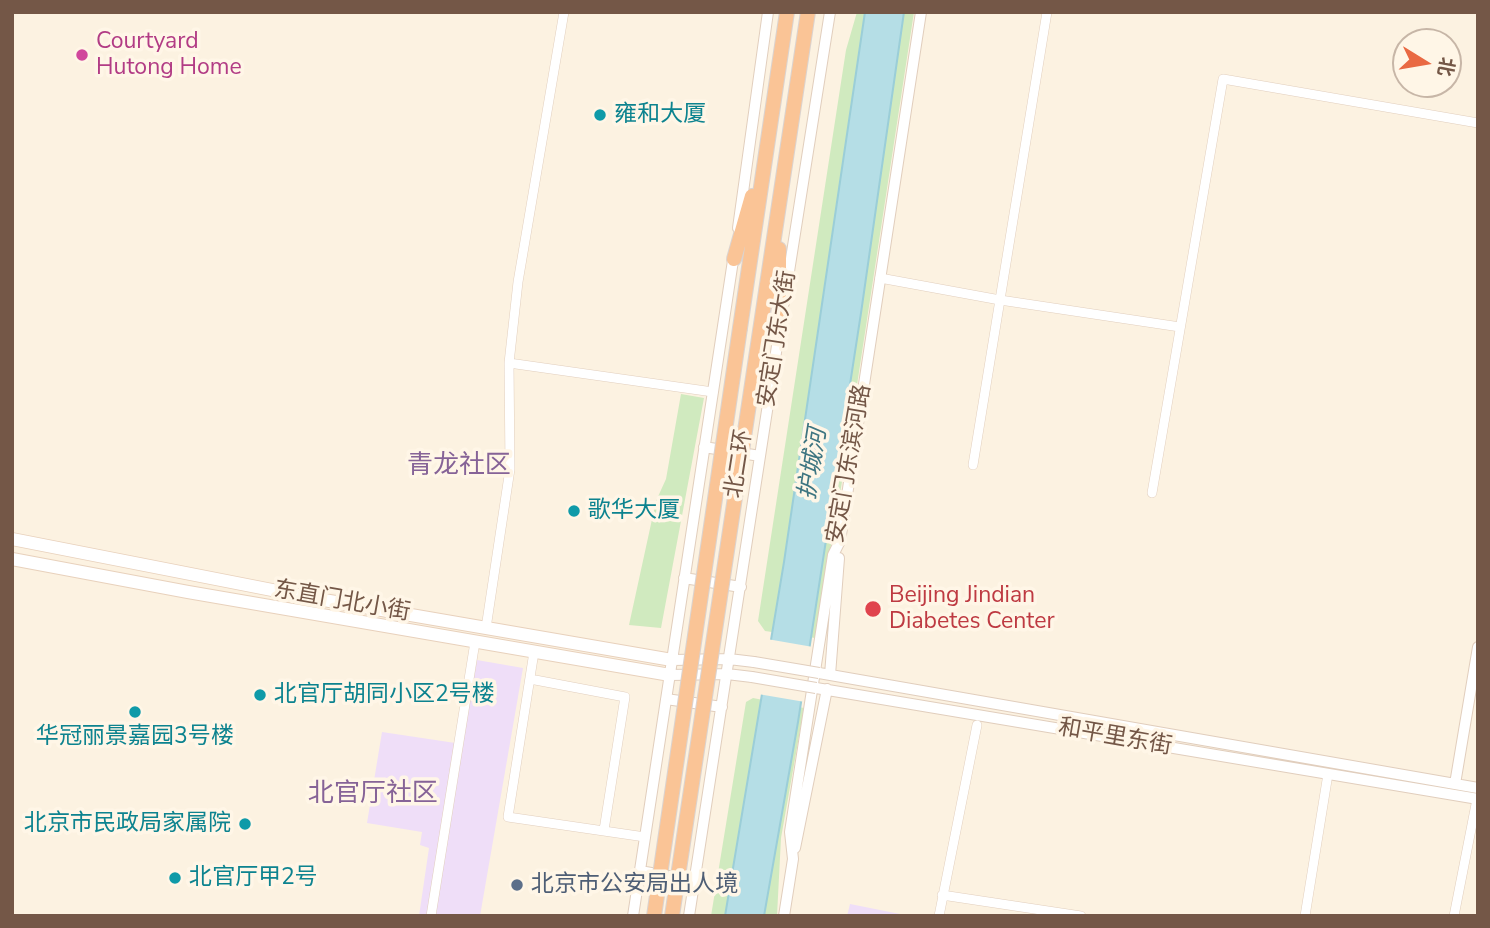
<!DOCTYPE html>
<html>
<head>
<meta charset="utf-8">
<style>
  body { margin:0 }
  #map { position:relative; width:1490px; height:928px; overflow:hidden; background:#fcf2e1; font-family:"Nunito Sans","Noto Sans SC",sans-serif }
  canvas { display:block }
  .frame { position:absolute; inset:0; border:14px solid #745747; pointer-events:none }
  .north { position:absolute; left:1392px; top:28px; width:70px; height:70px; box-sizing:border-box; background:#fff6e7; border:2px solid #c7b6a7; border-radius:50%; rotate:101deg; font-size:19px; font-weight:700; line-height:28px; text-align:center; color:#745747 }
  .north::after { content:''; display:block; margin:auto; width:24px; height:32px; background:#e96943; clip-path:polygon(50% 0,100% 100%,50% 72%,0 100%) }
</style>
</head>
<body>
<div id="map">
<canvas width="1490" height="928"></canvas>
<div class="frame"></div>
<div class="north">北</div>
</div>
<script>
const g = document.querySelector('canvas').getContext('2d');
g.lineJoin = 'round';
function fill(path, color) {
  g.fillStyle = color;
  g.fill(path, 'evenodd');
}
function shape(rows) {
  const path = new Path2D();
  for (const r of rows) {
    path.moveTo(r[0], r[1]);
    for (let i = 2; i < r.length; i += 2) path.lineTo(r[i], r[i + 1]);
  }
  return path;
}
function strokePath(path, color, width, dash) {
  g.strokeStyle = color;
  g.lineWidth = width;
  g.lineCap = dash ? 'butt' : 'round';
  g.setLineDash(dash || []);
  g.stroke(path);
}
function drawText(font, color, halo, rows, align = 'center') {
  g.font = font + ' "Nunito Sans","Noto Sans SC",sans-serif';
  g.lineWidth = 7;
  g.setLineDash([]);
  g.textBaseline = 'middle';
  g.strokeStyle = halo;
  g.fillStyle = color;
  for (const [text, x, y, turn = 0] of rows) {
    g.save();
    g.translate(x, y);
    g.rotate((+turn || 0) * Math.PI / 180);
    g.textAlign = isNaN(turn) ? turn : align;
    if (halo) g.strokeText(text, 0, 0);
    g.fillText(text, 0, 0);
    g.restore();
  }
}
fill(shape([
  [477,660,523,668,480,916,419,916,429,848,420,845,422,832,367,823,382,732,462,744],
  [850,904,910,916,847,916]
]), '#efdef8');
fill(shape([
  [857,12,914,12,844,470,815,638,765,631,758,621,846,50],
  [681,394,704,398,661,628,629,625,656,501,666,479],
  [753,698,804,708,781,838,777,916,711,916,746,702]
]), '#d0eabf');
const water = shape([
  [865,12,904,12,861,313,798,722,764,916,725,916,784,562,865,12]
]);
fill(water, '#b5dee6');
strokePath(water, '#9bced8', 2);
fill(shape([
  [767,639,813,647,805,702,758,694]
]), '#fcf2e1');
const minor = shape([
  [880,278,1000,300,1180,327],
  [509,363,713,392],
  [973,465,1047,12],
  [1152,493,1223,79,1478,123],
  [486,628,510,469,509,363,518,282,564,12],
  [534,652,508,817,645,837],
  [530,679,625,697,604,830],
  [942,895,1081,916],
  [431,916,475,642],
  [939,916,977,725],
  [1305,916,1328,774],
  [1454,916,1477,799]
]);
const tertiary = shape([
  [738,228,768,12],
  [784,303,830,12],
  [704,447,760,456],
  [684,578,741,587],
  [672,660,729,659,754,662],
  [819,673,1478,788],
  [670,675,727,674,752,677],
  [830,675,839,558],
  [816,688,1478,799],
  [666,699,722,707],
  [1455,784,1478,647],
  [795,848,827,689],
  [640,871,684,879],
  [633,916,734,254],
  [689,916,779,333],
  [784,916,793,859,790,832,833,555,840,541,921,12]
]);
const secondary = shape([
  [12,539,318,599,672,660],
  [12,559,188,592,670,675]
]);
const trunk = shape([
  [734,259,752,196],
  [740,328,787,12],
  [760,331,808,12],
  [779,338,779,249]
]);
strokePath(minor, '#e1cebd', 10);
strokePath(tertiary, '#e1cebd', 12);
strokePath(secondary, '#e8d1bc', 14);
strokePath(trunk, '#dbd3cf', 16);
strokePath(minor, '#fff', 9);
strokePath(tertiary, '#fff', 10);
strokePath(secondary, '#fff', 12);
strokePath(trunk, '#fac496', 14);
const tertiaryBridge = shape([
  [754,662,819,673],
  [752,677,816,688]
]);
const trunkBridge = shape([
  [654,916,740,328],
  [672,916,760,331]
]);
strokePath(tertiaryBridge, '#e1cebd', 12, []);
strokePath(trunkBridge, '#dbd3cf', 16, []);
strokePath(tertiaryBridge, '#fff', 10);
strokePath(trunkBridge, '#fac496', 14);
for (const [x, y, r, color] of [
  [82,55,7,"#d1479c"],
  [600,115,7,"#0f9aa8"],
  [574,511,7,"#0f9aa8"],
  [873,609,9,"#e0444e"],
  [260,695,7,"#0f9aa8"],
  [135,712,7,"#0f9aa8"],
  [245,824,7,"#0f9aa8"],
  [175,878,7,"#0f9aa8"],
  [517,885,7,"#5c6f8a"]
]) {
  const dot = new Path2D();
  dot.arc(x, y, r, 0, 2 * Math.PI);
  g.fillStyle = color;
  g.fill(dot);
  strokePath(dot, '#fff6e7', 2.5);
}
drawText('23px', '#b23c85', '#fff6e7', [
  ["Courtyard",96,42],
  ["Hutong Home",96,68]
], 'left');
drawText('23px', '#0d838f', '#fff6e7', [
  ["雍和大厦",614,115],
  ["歌华大厦",588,511],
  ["北官厅胡同小区2号楼",274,695],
  ["华冠丽景嘉园3号楼",135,737,"center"],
  ["北京市民政局家属院",231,824,"right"],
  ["北官厅甲2号",189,878]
], 'left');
drawText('23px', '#745747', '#fff6e7', [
  ["安定门东大街",778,339,-81],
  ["北二环",740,464,-81],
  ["安定门东滨河路",850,464,-80],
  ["东直门北小街",342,602,10],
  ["和平里东街",1115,738,10]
]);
drawText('23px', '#be3a42', '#fff6e7', [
  ["Beijing Jindian",889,596],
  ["Diabetes Center",889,622]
], 'left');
drawText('23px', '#4e5e75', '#fff6e7', [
  ["北京市公安局出人境",531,885]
], 'left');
drawText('italic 24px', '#3e7581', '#fff6e7', [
  ["护城河",814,464,-81]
]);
drawText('26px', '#866397', '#fff6e7', [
  ["青龙社区",459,467],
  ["北官厅社区",373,795]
]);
</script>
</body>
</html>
